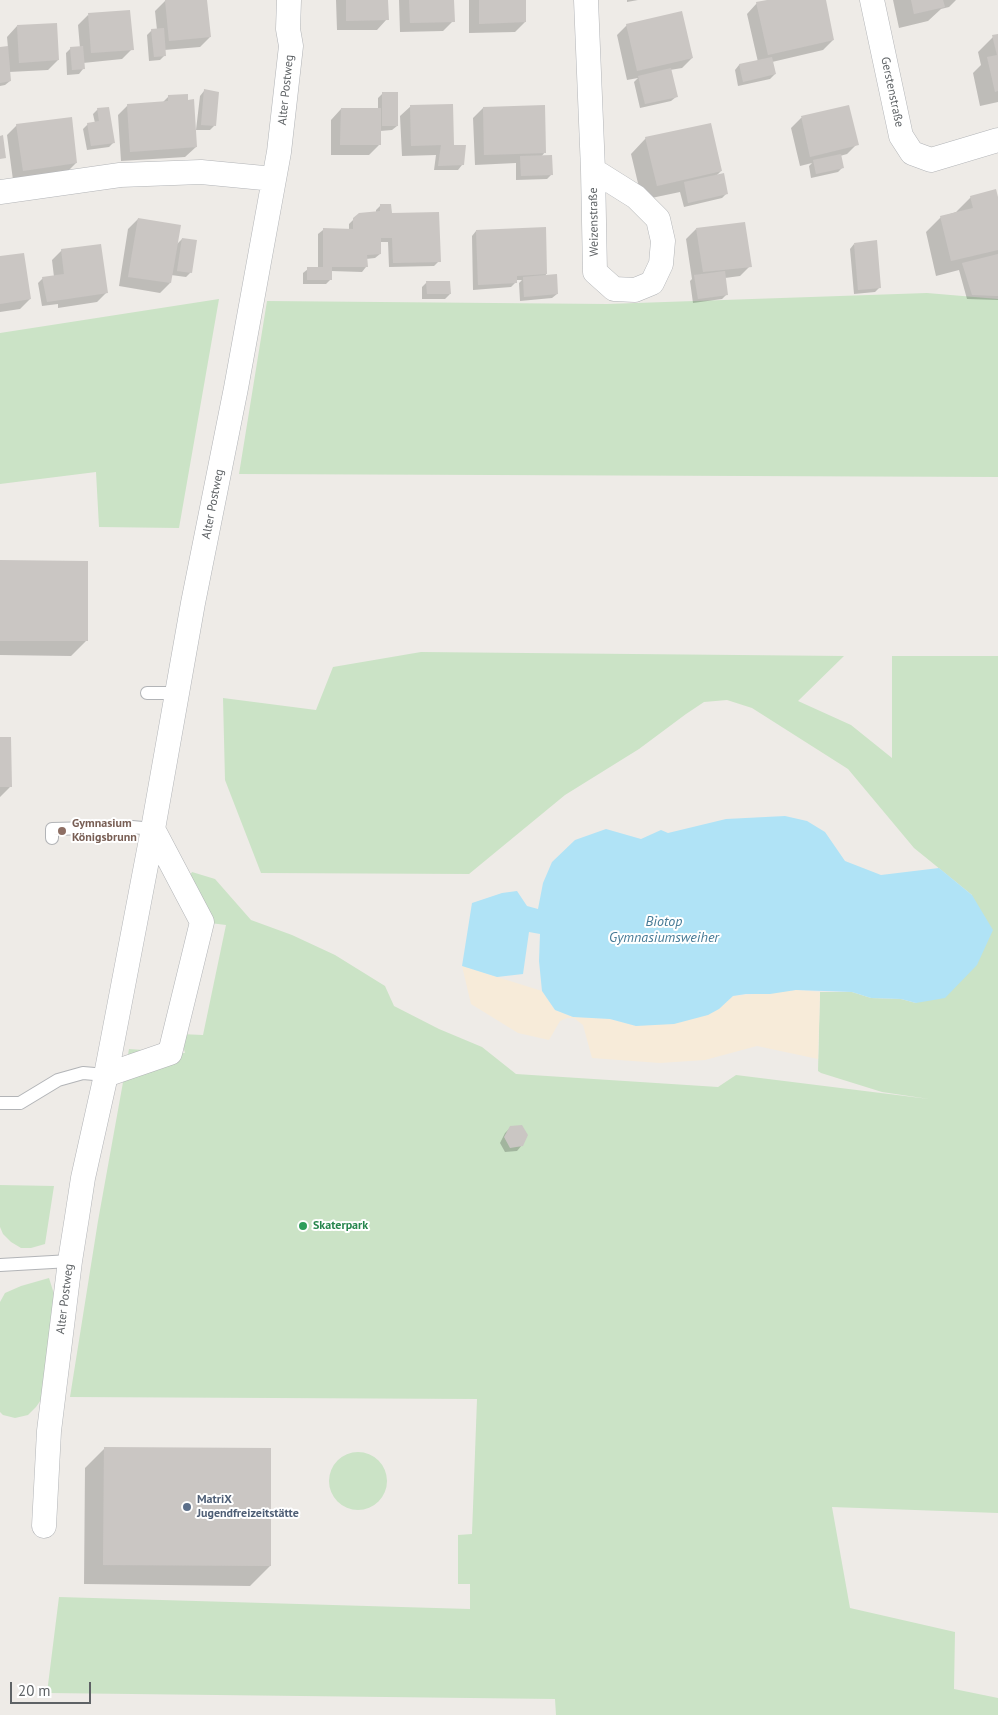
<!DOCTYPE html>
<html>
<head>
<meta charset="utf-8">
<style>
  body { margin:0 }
  #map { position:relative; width:998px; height:1715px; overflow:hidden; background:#eeebe7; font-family:"PT Sans",sans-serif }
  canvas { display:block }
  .scale { position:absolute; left:10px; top:1682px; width:81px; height:22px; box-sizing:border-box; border:2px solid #5e6265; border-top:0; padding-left:6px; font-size:15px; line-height:18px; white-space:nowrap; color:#5e6265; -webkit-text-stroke:4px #fff; paint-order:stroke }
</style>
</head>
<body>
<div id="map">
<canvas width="998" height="1715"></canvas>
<div class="scale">20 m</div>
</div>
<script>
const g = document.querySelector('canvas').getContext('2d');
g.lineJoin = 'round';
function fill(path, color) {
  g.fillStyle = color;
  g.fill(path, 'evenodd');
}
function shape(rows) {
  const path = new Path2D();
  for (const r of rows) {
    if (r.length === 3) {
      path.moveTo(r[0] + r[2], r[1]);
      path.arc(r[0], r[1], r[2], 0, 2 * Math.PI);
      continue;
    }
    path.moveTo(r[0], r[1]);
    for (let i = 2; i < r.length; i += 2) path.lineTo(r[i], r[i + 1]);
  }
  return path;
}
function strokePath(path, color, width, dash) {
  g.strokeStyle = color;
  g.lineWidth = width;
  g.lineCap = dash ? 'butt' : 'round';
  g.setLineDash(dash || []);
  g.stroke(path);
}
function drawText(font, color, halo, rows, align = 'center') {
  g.font = font + ' "PT Sans",sans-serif';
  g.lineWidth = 4;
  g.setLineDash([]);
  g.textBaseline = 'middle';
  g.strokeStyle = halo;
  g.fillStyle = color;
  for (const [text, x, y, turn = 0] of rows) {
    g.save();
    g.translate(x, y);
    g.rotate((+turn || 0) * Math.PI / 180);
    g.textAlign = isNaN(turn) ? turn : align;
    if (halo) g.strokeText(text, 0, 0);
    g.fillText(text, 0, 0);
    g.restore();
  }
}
fill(shape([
  [927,293,998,299,998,477,239,474,267,301,607,304],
  [219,299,179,528,99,527,96,472,0,484,0,333],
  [421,652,844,656,798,701,851,725,892,758,892,656,998,656,998,1513,832,1507,850,1608,955,1632,954,1689,998,1698,998,1715,556,1715,555,1699,47,1693,59,1597,470,1609,470,1584,458,1584,458,1535,472,1534,477,1399,70,1397,98,1221,129,1049,185,1053,180,1034,203,1035,226,925,202,922,183,887,192,872,215,879,251,920,292,935,335,955,385,986,394,1006,439,1029,482,1047,516,1074,718,1087,736,1075,929,1099,882,1092,821,1073,818,1071,820,992,852,992,871,998,901,999,916,1003,972,895,914,848,848,769,752,708,727,700,704,702,686,714,639,749,565,795,469,874,261,873,225,780,223,698,316,710,333,667],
  [0,1185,54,1186,45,1244,31,1248,21,1248,11,1242,3,1234,0,1227],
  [49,1278,54,1294,43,1397,36,1407,28,1415,15,1418,3,1415,0,1412,0,1302,5,1293,21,1286],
  [358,1481,29]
]), '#cbe3c6');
fill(shape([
  [462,966,542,991,555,1010,573,1017,610,1019,636,1026,719,1009,733,996,796,990,820,992,818,1059,757,1046,705,1060,660,1063,592,1058,583,1025,574,1018,567,1018,560,1021,549,1040,518,1033,471,1004]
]), '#f7ebd9');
fill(shape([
  [785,816,807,821,825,832,845,861,881,875,939,868,972,895,993,930,977,965,945,998,916,1003,901,999,871,998,852,992,796,990,770,994,746,994,733,996,719,1009,708,1015,674,1024,636,1026,610,1019,573,1017,555,1010,542,991,539,961,540,934,529,932,523,974,497,977,462,966,472,903,502,893,517,891,527,906,538,909,543,883,552,862,575,840,606,829,641,839,661,830,668,833,726,819]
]), '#b0e3f6');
fill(shape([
  [175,0,206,0,210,37,200,47,164,50,165,55,160,60,149,61,147,35,152,30,157,30,155,11,165,1],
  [336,0,387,0,387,19,377,30,337,30],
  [399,0,453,0,453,21,443,31,400,32],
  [469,0,525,0,525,22,515,32,469,33],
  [627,0,638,0,627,2],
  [772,0,824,0,833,40,823,50,772,62,775,74,770,79,738,86,735,70,739,65,758,62,747,14,757,3],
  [893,0,956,0,949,7,941,9,928,21,899,28],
  [88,15,132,49,122,59,83,63,83,69,79,74,67,75,66,53,71,48,80,48,78,25],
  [627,25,692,58,682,68,670,70,676,97,671,101,640,108,634,82,638,78,627,80,617,35],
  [17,26,58,60,48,70,9,72,10,81,5,85,0,86,0,49,8,48,7,37],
  [998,35,998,102,980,106,973,73,981,65,978,52,993,37],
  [204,91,214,126,210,130,196,130,200,96],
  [383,93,397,126,392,130,380,131,379,145,369,155,331,155,331,120,341,109,378,110,378,98],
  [169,96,196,147,185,157,121,161,118,115,128,105,162,103],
  [411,106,453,144,462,165,458,170,434,170,436,155,402,156,400,116],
  [848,106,857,144,847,154,840,156,843,167,838,172,811,178,809,166,812,163,800,166,791,128,801,118],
  [483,108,545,152,541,157,552,174,547,179,516,180,516,163,475,165,473,118],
  [98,109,114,142,109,147,87,150,83,129,88,124,95,123,93,114],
  [17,125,76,163,66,173,13,180,7,135],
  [646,138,721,171,715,177,727,193,722,198,684,207,680,192,642,200,631,154],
  [971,197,998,202,998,300,967,299,959,270,936,276,926,232,941,217,956,212],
  [381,205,439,261,434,266,389,267,388,242,380,242,380,254,375,258,366,259,366,267,362,272,331,271,331,279,326,284,303,284,303,273,308,269,318,269,318,234,323,230,349,230,349,224,354,219,376,213,376,210],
  [138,219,176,245,182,239,191,272,186,277,171,275,170,283,160,293,119,286,128,229],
  [544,229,546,276,557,294,552,298,520,301,519,283,522,280,516,280,516,282,511,287,473,290,472,236,476,231],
  [696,229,750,266,740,276,725,278,727,294,722,299,693,303,690,281,692,279,686,239],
  [854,244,880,287,875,292,854,294,850,249],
  [62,250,107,292,97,302,58,308,58,304,42,306,38,283,43,278,54,277,52,260],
  [0,258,30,299,20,309,0,312],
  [427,282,450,294,445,299,422,299,422,287],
  [0,561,86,641,71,656,0,655],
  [0,738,10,787,0,797],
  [510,1128,522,1145,517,1151,505,1152,500,1143,505,1133],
  [104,1449,270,1566,250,1586,84,1584,85,1468]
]), '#0003');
fill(shape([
  [165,0,207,0,211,37,169,41],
  [346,0,388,0,389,20,346,21],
  [409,0,454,0,455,22,410,23],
  [479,0,526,0,526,22,479,24],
  [767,0,826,0,834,40,768,55,756,2],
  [911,0,943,0,945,7,914,14],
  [130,10,134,50,91,53,88,13],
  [682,11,693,58,637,71,626,24],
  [57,23,59,60,19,63,17,25],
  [164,28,166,56,154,57,151,29],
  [998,34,998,91,995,92,987,57,997,55,992,35],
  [8,46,11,81,0,83,0,47],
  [83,46,85,69,72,70,70,47],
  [772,57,776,74,743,82,739,64],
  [671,68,678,97,645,104,638,76],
  [204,89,219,92,216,126,201,125],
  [382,92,398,92,398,126,382,126],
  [188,94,188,100,194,99,197,147,130,152,127,104,168,101,168,95],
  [453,104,454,145,466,145,464,165,438,166,441,145,411,146,410,105],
  [545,105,546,153,484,155,483,107],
  [849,105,859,145,810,157,801,116],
  [109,107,115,143,91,146,87,123,99,121,97,108],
  [341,108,381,108,381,145,340,145],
  [72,117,77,163,23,171,16,124],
  [711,123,722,171,657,186,645,137],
  [3,135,6,158,0,159,0,136],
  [841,154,844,168,816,174,813,160],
  [552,155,553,175,521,176,520,156],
  [724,173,728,194,688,203,684,182],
  [996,189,998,197,998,250,951,261,940,216,973,208,970,196],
  [380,204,391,204,392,213,439,212,441,262,393,263,392,238,381,238,381,254,367,255,368,267,332,267,332,280,307,280,307,267,323,267,323,228,353,229,353,218,359,213,380,211],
  [138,218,181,225,171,283,128,277],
  [745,222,752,267,703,272,696,228],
  [546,227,547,274,517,276,517,283,478,285,476,230],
  [182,238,197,240,192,273,177,271],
  [877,240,881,288,858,290,854,243],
  [101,244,108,293,47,302,42,277,64,274,61,249],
  [24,253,31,299,0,304,0,256],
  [998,254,998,296,972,295,962,263],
  [725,271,728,295,698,299,694,275],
  [557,274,558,294,524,297,523,277],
  [426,281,450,281,451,294,427,294],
  [0,560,88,561,88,641,0,641],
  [0,737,11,737,12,787,0,787],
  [522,1125,528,1135,523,1146,510,1148,504,1137,510,1126],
  [104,1447,271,1448,271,1566,103,1565]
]), '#cac6c3');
const service = shape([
  [147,693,176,693],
  [52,838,52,829,132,827,153,829],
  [0,1103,20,1103,58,1080,83,1073,106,1075],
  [0,1265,70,1261]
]);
const minor = shape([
  [586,0,593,170,595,272,614,289,635,290,652,283,661,264,663,241,658,219,636,197,593,170],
  [872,0,901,136,912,153,931,160,998,140],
  [0,192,120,175,201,172,274,179],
  [106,1075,170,1053,202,922,153,829],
  [44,1526,49,1431,70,1261,77,1217,83,1178,106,1075,153,829,193,603,236,388,279,152,291,46,288,29,289,0]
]);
strokePath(service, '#b2b4b7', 14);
strokePath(minor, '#b2b4b7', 25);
strokePath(service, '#fff', 12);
strokePath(minor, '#fff', 24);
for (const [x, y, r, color] of [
  [62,831,5,"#8d6e63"],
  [303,1226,5,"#2e9e5b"],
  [187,1507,5,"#5c6f8a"]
]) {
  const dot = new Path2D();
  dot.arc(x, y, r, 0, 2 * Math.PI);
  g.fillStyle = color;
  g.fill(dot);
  strokePath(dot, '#fff', 2);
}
drawText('12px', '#5e6265', '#fff', [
  ["Alter Postweg",286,90,-84],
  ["Gerstenstraße",892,92,78],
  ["Weizenstraße",594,222,-91],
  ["Alter Postweg",213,504,-79],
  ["Alter Postweg",65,1299,-83]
]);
drawText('bold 12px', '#785e54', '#fff', [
  ["Gymnasium",72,824],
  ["Königsbrunn",72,838]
], 'left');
drawText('bold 12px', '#27864d', '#fff', [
  ["Skaterpark",313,1226]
], 'left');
drawText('bold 12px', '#4e5e75', '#fff', [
  ["MatriX",197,1500],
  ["Jugendfreizeitstätte",197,1514]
], 'left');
drawText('italic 14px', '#477b96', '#fff', [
  ["Biotop",664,922],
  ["Gymnasiumsweiher",664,938]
]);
</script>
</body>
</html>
